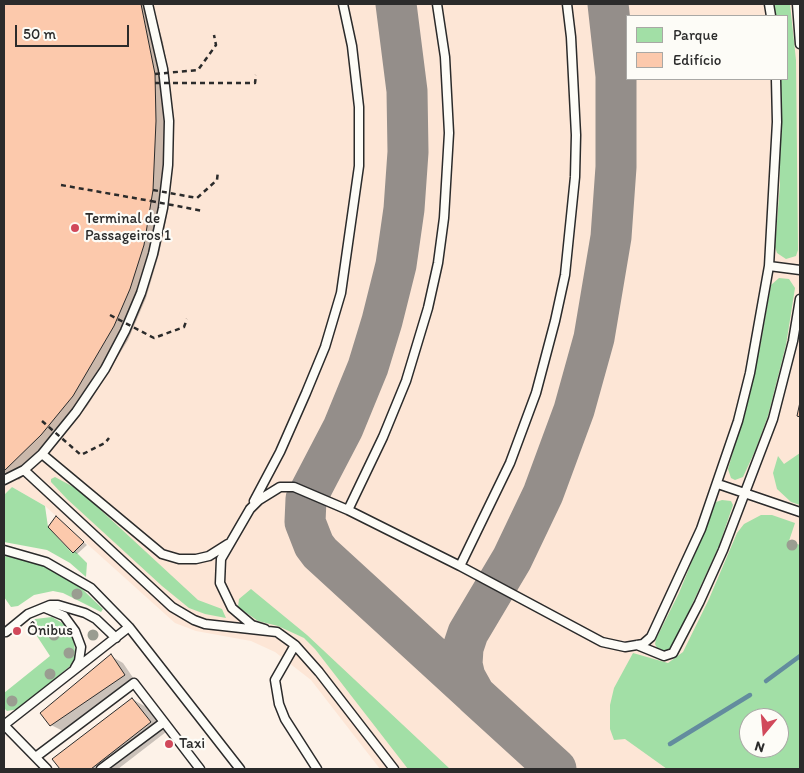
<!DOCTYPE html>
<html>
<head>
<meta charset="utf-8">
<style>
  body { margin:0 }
  #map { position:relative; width:804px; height:773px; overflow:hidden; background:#fdf2e8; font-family:Itim,sans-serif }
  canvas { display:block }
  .frame { position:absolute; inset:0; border:5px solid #2b2b2b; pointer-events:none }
  .legend { position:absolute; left:626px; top:15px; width:162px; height:65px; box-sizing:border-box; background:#fdfcf7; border:1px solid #a9a8a5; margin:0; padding:6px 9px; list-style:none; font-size:15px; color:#2b2b2b }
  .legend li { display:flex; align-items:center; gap:10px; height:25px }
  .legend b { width:25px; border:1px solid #a9a8a5 }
  .north { position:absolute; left:739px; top:708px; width:50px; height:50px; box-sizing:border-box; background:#fdfcf7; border:1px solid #a9a8a5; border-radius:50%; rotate:197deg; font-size:14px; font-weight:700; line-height:20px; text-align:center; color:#2b2b2b }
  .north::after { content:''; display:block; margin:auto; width:18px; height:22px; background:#d1495b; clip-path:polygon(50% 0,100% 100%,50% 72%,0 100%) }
  .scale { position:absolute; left:15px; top:25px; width:114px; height:22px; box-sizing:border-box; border:2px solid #2b2b2b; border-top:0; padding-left:6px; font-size:15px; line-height:18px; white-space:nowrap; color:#2b2b2b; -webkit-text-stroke:4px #fdfcf7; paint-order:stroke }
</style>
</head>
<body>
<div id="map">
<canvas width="804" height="773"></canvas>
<div class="frame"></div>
<ul class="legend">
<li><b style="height:14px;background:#a2dfa6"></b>Parque</li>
<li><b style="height:14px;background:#fcc9ac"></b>Edifício</li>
</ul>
<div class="north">N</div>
<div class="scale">50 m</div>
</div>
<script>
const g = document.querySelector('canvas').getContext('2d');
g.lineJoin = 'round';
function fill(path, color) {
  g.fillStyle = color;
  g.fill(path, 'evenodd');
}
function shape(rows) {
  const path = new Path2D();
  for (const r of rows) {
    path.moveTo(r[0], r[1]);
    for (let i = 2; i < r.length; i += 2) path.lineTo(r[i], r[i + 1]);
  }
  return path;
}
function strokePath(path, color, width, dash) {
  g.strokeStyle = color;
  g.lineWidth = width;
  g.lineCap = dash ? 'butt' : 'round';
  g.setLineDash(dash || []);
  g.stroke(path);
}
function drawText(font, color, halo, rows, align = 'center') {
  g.font = font + ' Itim,sans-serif';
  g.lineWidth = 4.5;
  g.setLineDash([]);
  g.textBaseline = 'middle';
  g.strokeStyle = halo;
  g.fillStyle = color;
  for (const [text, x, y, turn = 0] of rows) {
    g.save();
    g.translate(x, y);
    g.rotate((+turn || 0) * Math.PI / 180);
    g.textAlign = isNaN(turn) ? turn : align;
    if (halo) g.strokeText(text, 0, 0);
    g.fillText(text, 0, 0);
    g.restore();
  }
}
fill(shape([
  [4,4,800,4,800,769,380,769,311,680,275,652,251,641,196,631,175,623,45,506,12,487,4,495],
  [628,16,788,16,788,79,628,79],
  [749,718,779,718,779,748,749,748]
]), '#fde6d6');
fill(shape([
  [771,4,790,4,796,60,798,250,796,256,786,259,777,253,775,247,780,184,779,79,788,79,788,16,773,16],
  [779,278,789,279,795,288,786,345,768,416,755,451,743,477,735,480,731,478,728,469,745,411,760,347,771,285],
  [800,453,800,505,791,502,777,489,773,473,778,456,784,464],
  [55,477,79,490,198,600,222,609,226,618,205,614,189,608,162,586,67,499,51,482,51,479],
  [12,487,45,506,48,527,72,553,75,551,87,563,86,577,70,563,47,550,4,542,4,495],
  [722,500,731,501,733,505,719,546,672,648,664,652,658,650,655,644,656,639,679,593,716,502],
  [761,515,772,515,795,523,789,541,800,545,800,769,667,769,625,739,614,740,610,729,610,705,614,688,633,653,668,663,683,652,709,599,737,533,744,524],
  [749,718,779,718,779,748,749,748],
  [4,556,30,559,47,566,81,588,103,609,101,612,63,593,53,591,34,595,18,606,11,607,4,597],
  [251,589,307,635,450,769,408,769,315,649,304,638,278,626,258,621,238,607,239,599],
  [52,617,69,627,74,643,76,661,19,709,7,711,4,708,4,693,50,656,29,624,35,619]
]), '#a2dfa6');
fill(shape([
  [4,4,152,4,163,42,170,84,171,173,166,220,159,254,146,298,128,340,88,405,57,444,19,480,4,472],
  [60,520,87,545,77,554,73,552],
  [111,656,123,663,136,682,63,731,51,725],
  [132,699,148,708,166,732,118,769,62,769,54,760]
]), '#0003');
strokePath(shape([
  [766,681,800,656],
  [670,744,750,695]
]), '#638c9e', 4.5);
strokePath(shape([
  [396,4,407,91,408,152,404,209,396,265,382,321,368,367,343,428,306,499,305,522,314,545,320,553,475,695],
  [556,769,475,695,465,677,462,664,463,648,468,633,512,559,543,494,574,410,594,338,611,237,616,167,616,76,608,4]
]), '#948e8a', 41);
const building = shape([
  [4,4,141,4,155,74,156,121,153,190,144,245,130,289,114,326,73,396,41,435,4,471,4,4],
  [800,402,800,417,797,416,800,402],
  [56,516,84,542,73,553,48,527,56,516],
  [111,654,125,675,50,726,40,713,111,654],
  [132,698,151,722,91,769,60,769,52,759,132,698]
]);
fill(building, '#fcc9ac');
strokePath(building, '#2b2b2b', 1);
const service = shape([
  [769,4,771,16],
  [797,4,800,44],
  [769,266,800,270],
  [42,454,162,554,179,559,196,559,209,556,228,544],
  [24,470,172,607,194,620,205,624,277,632,295,645,319,672,394,769],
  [4,480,24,470,42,454,76,412,105,369,125,331,141,293,153,254,163,208,168,165,169,121,163,69,148,4],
  [718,484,800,512],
  [254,501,280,452,306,393,325,347,341,293,359,166,359,107,352,46,343,4],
  [348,510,383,437,406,381,428,308,438,263,444,218,449,133,445,57,437,4],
  [4,550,46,562,91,588,129,627,240,769],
  [460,566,510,463,536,393,555,321,565,275,575,177,576,135,571,37,567,4],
  [45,608,64,616,75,631,81,647,79,661,75,668],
  [265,629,252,625,232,608,220,583,221,559,250,509,259,500,280,487,294,487,348,510,460,566,602,642,625,647,643,644,651,637,701,529,738,421,750,373,769,266,777,122,776,79],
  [6,632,28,614,50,605,58,605,85,613,96,619,116,638],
  [295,645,275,680,279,704,285,719,317,769],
  [637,645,664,656,673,653,699,603,723,550,773,419,793,341,800,299],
  [4,725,129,627],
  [4,725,47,769],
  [37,756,134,683,164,722],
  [101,769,164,722,200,769]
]);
strokePath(service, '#2b2b2b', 11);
strokePath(shape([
  [61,185,151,201]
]), '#2b2b2b', 2.5, [5, 4]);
strokePath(service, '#fdfcf7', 8);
strokePath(shape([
  [155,74,198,70,216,45,214,35],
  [155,83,255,83,256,75],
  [153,190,197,198,217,180,218,171],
  [151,201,203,211],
  [110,315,154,338,184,327,187,319],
  [42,421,81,455,105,443,109,438]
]), '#2b2b2b', 2.5, [5, 4]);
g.fillStyle = '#9a9d91';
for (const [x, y] of [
  [792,545],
  [77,594],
  [54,635],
  [93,635],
  [69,653],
  [50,674],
  [12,701]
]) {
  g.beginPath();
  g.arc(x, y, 5.5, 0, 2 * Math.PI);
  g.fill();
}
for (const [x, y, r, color] of [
  [75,228,5,"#d1495b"],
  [17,631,5,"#d1495b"],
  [169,744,5,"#d1495b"]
]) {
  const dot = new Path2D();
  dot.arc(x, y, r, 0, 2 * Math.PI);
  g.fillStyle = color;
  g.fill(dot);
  strokePath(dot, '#fdfcf7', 2);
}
drawText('15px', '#2b2b2b', '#fdfcf7', [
  ["Terminal de",85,219],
  ["Passageiros 1",85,236],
  ["Ônibus",27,631],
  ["Taxi",179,744]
], 'left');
</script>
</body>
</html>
